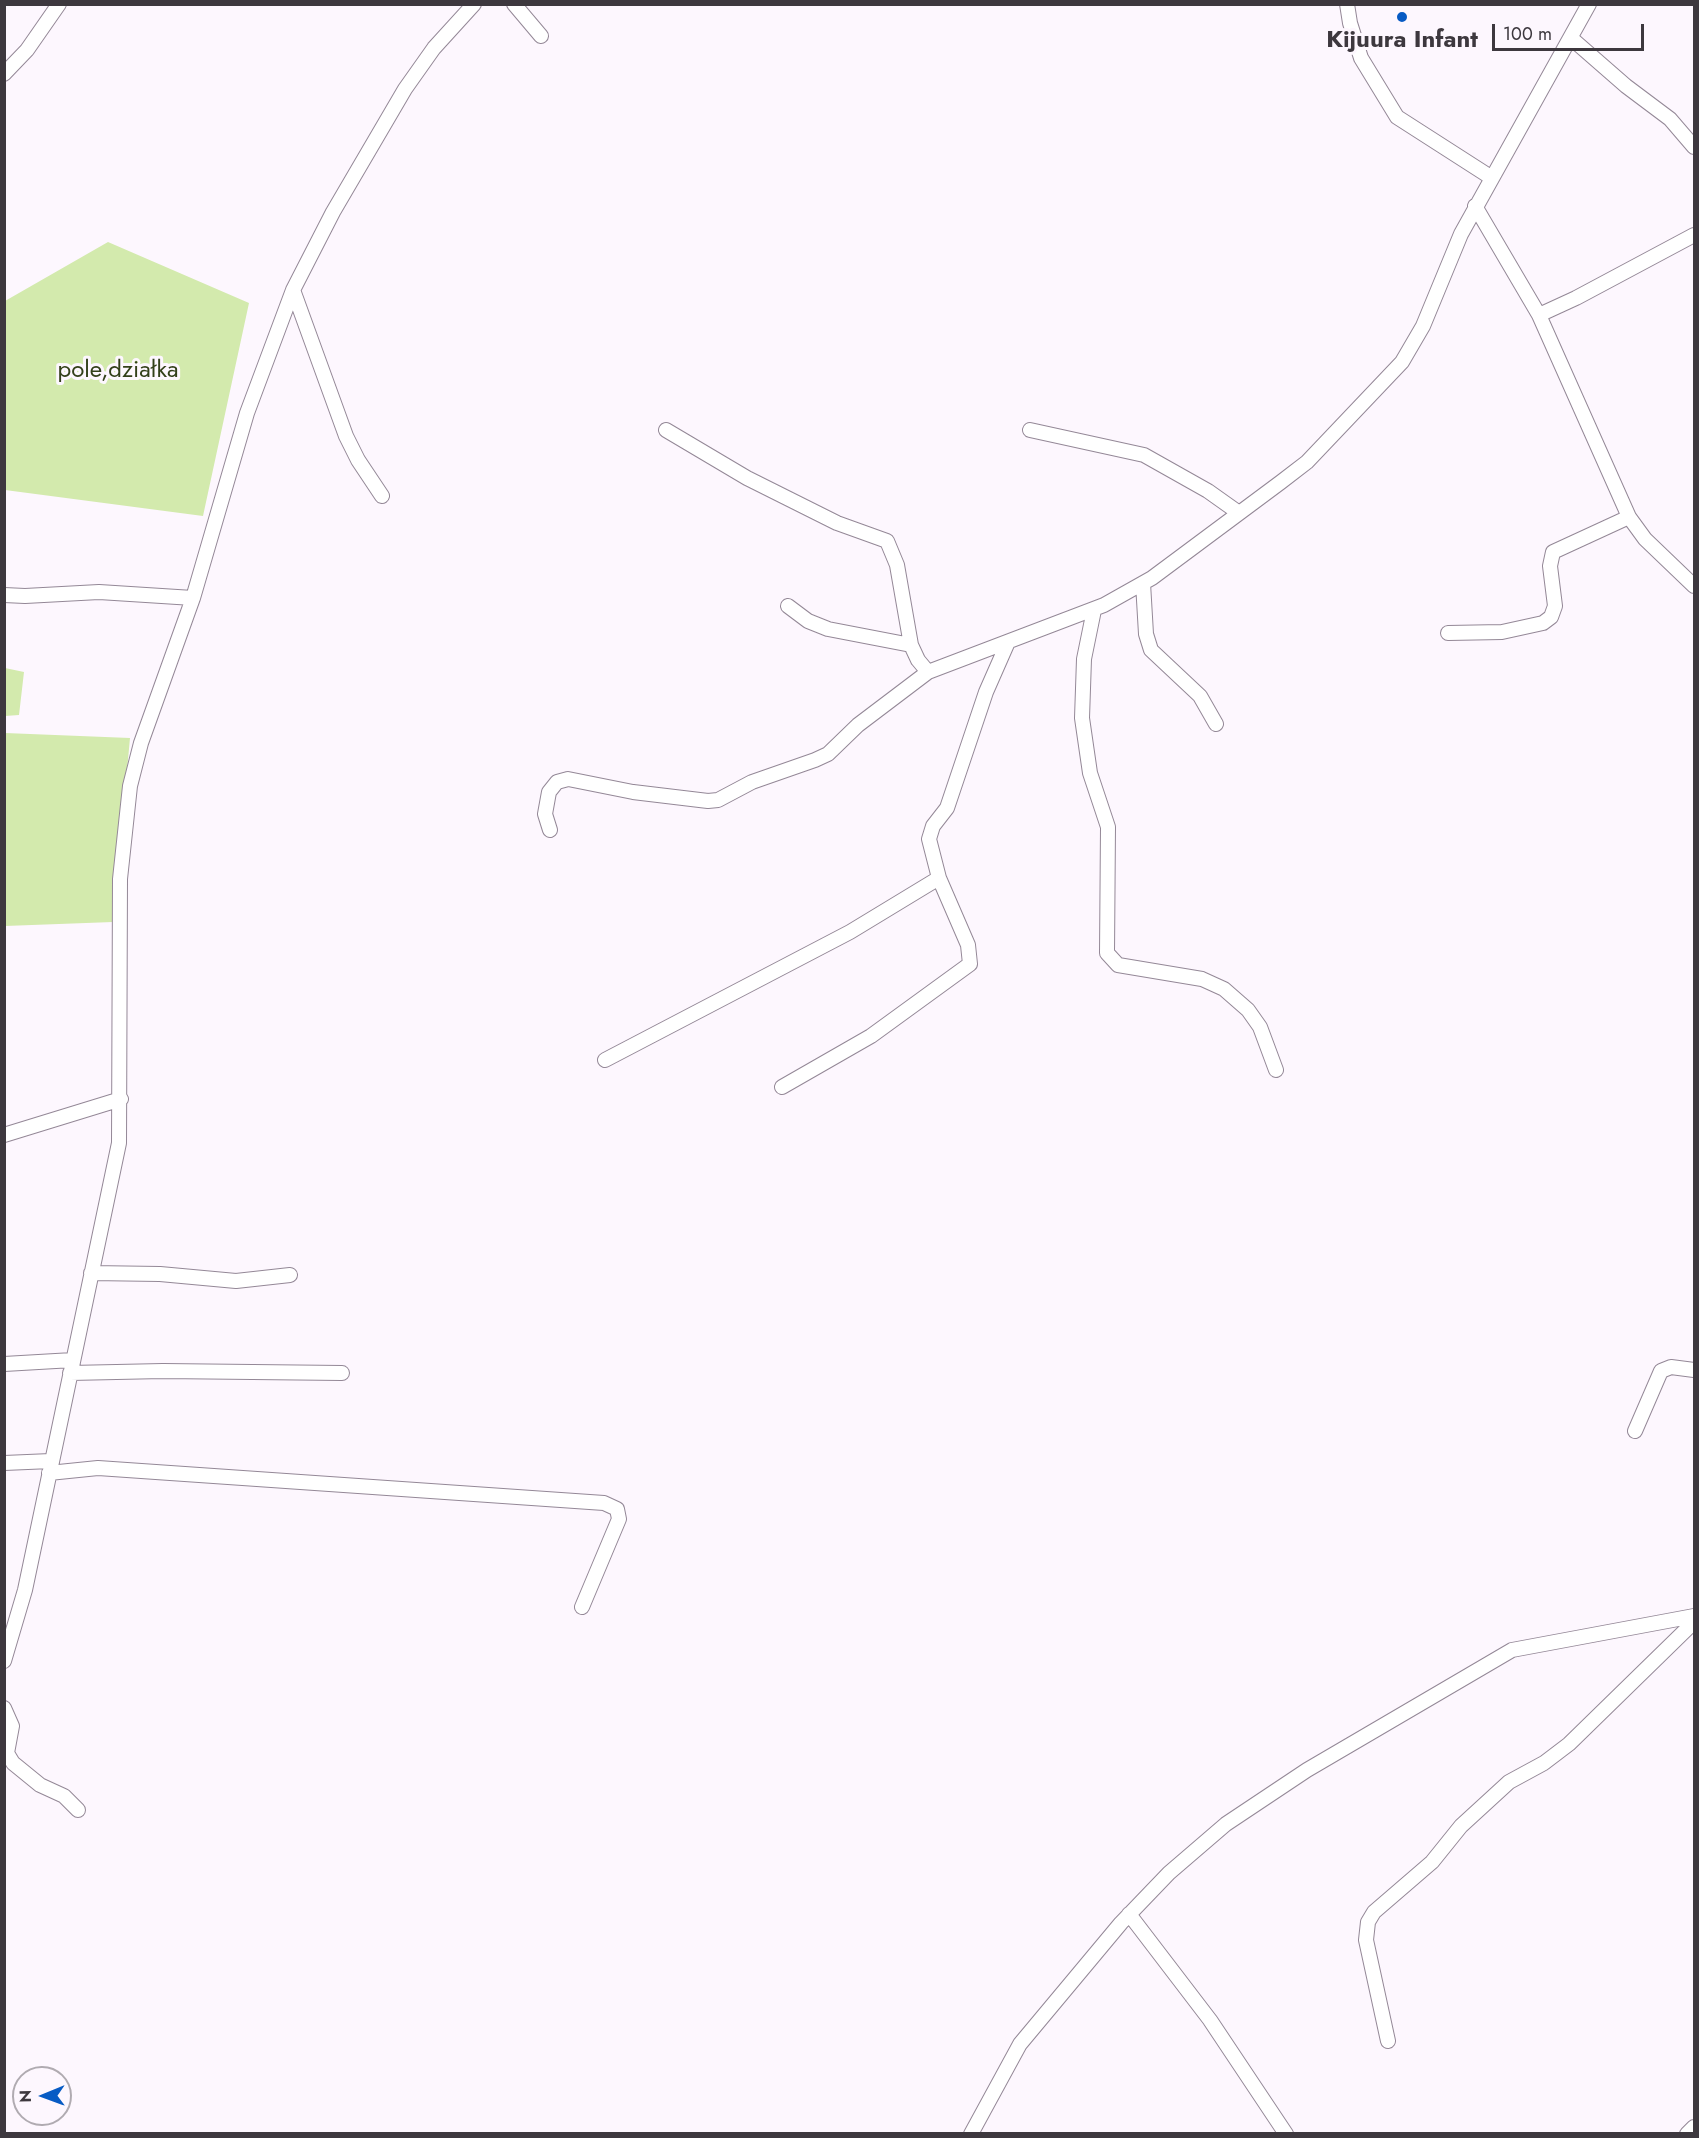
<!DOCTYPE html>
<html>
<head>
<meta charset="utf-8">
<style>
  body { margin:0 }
  #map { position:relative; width:1699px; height:2138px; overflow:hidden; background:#fdf7fe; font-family:Jost,sans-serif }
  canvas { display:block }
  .frame { position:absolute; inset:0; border:6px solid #3d383e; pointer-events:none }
  .north { position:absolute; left:12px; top:2066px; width:60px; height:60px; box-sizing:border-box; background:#fdf7fe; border:2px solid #b0abb1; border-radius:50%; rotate:269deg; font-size:16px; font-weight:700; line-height:24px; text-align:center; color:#3d383e }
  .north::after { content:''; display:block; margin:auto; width:21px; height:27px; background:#075bc4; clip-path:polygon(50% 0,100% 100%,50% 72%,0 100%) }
  .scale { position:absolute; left:1492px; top:24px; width:152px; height:27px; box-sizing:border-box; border:3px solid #3d383e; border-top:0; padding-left:8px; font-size:18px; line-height:21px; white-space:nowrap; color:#3d383e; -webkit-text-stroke:4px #fdf7fe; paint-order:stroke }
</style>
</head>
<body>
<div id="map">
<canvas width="1699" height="2138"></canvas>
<div class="frame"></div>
<div class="north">N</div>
<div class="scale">100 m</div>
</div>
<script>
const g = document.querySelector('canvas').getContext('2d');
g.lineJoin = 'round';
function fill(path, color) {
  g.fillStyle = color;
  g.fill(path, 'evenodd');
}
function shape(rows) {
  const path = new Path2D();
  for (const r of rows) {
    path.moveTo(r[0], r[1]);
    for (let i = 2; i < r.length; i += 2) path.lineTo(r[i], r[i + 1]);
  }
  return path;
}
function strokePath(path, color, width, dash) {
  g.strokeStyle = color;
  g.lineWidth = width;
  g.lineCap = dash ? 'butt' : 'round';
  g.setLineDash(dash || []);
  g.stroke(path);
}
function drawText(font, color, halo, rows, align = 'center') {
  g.font = font + ' Jost,sans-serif';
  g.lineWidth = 6;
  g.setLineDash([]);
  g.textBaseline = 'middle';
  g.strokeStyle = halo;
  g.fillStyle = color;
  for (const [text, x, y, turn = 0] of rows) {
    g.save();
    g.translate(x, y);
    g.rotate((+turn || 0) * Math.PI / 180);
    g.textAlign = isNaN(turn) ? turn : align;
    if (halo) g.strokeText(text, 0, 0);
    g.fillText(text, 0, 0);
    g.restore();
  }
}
fill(shape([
  [108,242,249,303,203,516,5,490,5,301],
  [5,668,24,672,19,715,5,716],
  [5,733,130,738,113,922,5,926]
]), '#d3eaad');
const minor = shape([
  [514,4,541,36],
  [1347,4,1350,23,1361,58,1397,117,1492,178],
  [1571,38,1626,86,1670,119,1694,147],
  [4,74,27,50,59,4],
  [1475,206,1539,315,1629,517,1645,539,1694,586],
  [293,290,346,436,358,460,382,496],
  [1539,315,1576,298,1694,235],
  [666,430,747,478,837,523,887,541,897,565,911,645,918,660,928,672],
  [1030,430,1144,455,1208,491,1239,513],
  [1143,583,1146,634,1151,650,1200,696,1216,724],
  [4,595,25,596,99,592,193,598],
  [788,606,808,621,828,629,911,645],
  [1094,610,1084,659,1082,718,1090,773,1108,827,1107,953,1118,965,1202,979,1224,989,1248,1010,1260,1027,1276,1070],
  [1448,633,1502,632,1543,623,1551,617,1555,606,1550,566,1553,552,1629,517],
  [550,830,545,814,549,792,557,782,568,779,633,792,708,801,718,800,752,782,815,760,828,754,858,725,928,672,1104,605,1152,578,1281,482,1307,462,1402,362,1423,326,1461,234,1589,4],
  [605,1060,850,932,939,878],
  [782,1087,871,1036,970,964,968,945,939,878,929,839,933,826,947,808,986,692,1008,642],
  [4,1135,121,1099],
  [91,1273,160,1274,236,1281,290,1275],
  [4,1364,73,1360],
  [70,1373,163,1371,342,1373],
  [1635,1431,1661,1371,1671,1367,1694,1370],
  [4,1463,51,1461],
  [49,1473,98,1468,604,1503,617,1509,619,1519,582,1607],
  [4,1661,25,1590,119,1143,120,879,130,786,141,743,193,598,247,413,293,290,333,212,405,89,434,48,474,4],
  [4,1708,12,1726,7,1753,13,1763,40,1785,64,1796,78,1810],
  [1129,1914,1210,2020,1286,2134],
  [1388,2041,1366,1940,1368,1922,1374,1912,1432,1862,1461,1826,1509,1782,1544,1763,1569,1744,1694,1622],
  [971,2134,1020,2044,1121,1923,1169,1873,1226,1824,1307,1770,1512,1650,1694,1616],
  [1687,2134,1694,2127]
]);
strokePath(minor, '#948897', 16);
strokePath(minor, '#fff', 14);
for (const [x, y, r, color] of [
  [1402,17,6,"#075bc4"]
]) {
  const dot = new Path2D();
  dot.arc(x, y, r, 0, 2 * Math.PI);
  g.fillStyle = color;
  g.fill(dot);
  strokePath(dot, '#fdf7fe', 2);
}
drawText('bold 24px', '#3d383e', '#fdf7fe', [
  ["Kijuura Infant",1402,41]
]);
drawText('24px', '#33401a', '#fdf7fe', [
  ["pole,działka",118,371]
]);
</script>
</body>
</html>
